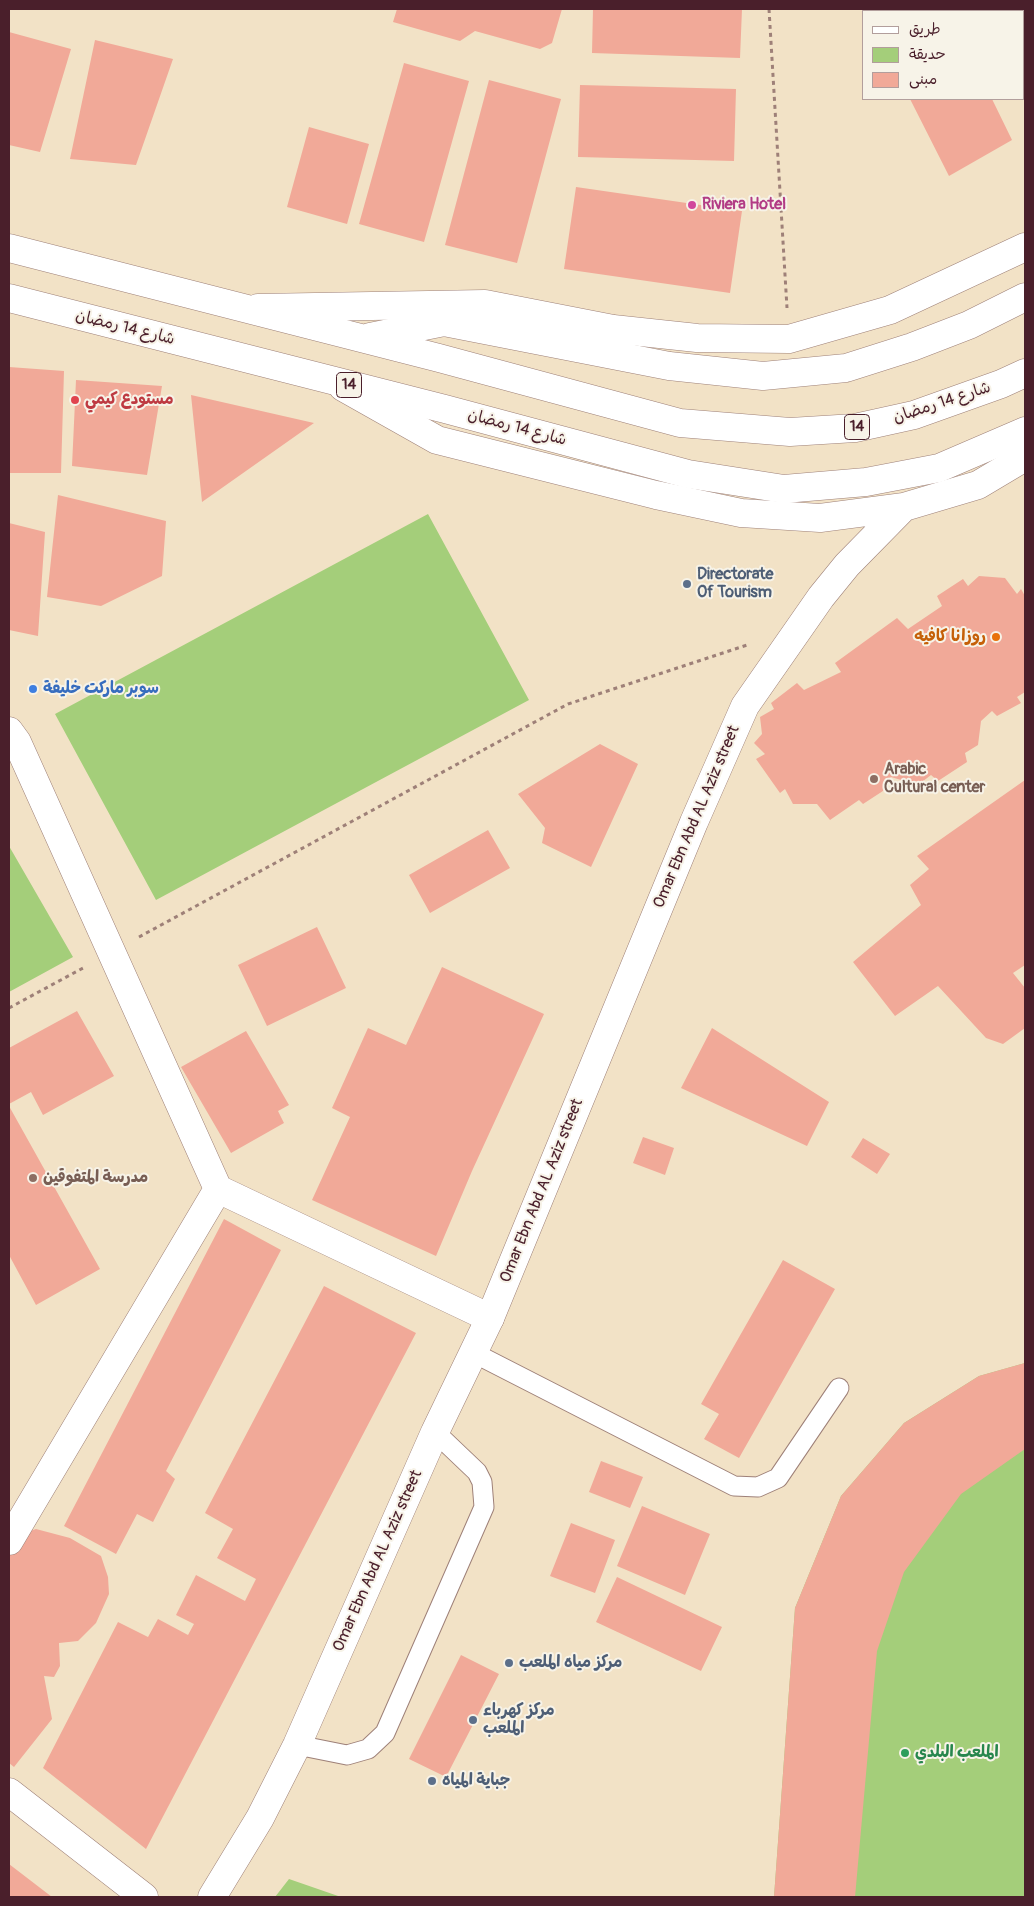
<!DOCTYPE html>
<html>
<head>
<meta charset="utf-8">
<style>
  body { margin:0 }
  #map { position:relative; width:1034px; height:1906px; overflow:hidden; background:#f2e2c6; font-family:Pangolin,"Playpen Sans Arabic",sans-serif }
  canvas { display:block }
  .frame { position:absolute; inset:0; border:10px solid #4a1f2b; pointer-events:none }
  .legend { position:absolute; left:862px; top:10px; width:162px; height:90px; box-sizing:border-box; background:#f7f3e8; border:1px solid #b29e9c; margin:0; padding:6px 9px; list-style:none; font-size:15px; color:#4a1f2b }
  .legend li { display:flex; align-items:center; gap:10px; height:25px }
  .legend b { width:25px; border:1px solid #b29e9c }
</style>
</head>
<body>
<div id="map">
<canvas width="1034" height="1906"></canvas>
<div class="frame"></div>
<ul class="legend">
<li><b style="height:6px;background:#fff"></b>طريق</li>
<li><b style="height:14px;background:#a4ce7a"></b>حديقة</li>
<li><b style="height:14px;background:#f1a998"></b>مبنى</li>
</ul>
</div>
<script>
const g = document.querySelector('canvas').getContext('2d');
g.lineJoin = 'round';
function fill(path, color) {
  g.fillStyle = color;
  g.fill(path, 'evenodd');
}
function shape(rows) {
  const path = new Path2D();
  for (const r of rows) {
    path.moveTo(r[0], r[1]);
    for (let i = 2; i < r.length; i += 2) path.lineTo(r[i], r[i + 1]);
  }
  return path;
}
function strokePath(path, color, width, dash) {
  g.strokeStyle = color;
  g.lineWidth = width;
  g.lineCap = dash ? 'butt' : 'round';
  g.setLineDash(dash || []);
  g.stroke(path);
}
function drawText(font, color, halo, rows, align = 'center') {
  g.font = font + ' Pangolin,"Playpen Sans Arabic",sans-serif';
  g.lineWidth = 4;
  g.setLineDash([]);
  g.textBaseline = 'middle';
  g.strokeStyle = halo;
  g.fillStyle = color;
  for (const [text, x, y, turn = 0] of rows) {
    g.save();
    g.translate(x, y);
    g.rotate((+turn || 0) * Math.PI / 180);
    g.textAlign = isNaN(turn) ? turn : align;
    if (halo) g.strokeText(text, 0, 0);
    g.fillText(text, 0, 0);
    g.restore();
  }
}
fill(shape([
  [428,514,529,700,156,900,55,714],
  [9,846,73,957,9,992],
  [1025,1363,1025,1897,774,1897,795,1608,841,1496,904,1423,979,1376],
  [289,1879,341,1897,275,1897]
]), '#a4ce7a');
fill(shape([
  [397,9,562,9,552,43,540,49,475,31,460,41,393,22],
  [593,9,742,9,740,58,592,53],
  [9,32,71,49,40,152,9,145],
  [95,40,173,59,136,165,70,159],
  [404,63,469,81,424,242,359,224],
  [489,80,561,99,517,263,445,245],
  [580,85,736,89,734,161,578,157],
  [910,99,992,99,1012,140,949,176],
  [309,127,369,144,347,224,287,207],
  [576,187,742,211,730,293,564,269],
  [9,367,64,371,61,473,9,473],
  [76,380,162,386,147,475,72,466],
  [191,395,314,423,202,502],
  [58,495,166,521,162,576,101,606,47,597],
  [9,523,45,532,38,636,9,630],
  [979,576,1005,578,1017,594,1021,589,1025,596,1025,692,1017,697,1021,703,997,716,992,711,981,721,978,745,965,753,967,762,938,781,931,775,918,785,891,777,886,782,886,789,863,804,859,800,830,820,817,804,793,804,785,789,780,793,756,759,765,754,754,743,762,734,760,717,774,709,771,703,797,683,804,690,841,672,835,663,897,618,908,629,942,606,937,596,963,579,968,586],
  [600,744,638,764,591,867,542,843,545,828,518,794],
  [1025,780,1025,965,1013,973,1025,988,1025,1028,1003,1044,986,1038,938,986,895,1016,853,962,921,905,910,885,929,869,917,856],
  [488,830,510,868,430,913,409,875],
  [317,927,346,988,267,1026,238,965],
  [442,967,544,1014,472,1171,436,1256,312,1200,350,1117,332,1108,368,1028,406,1045],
  [77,1011,114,1076,43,1115,31,1092,9,1104,9,1048],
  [712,1028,829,1102,807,1146,681,1088],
  [246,1031,289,1105,278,1111,284,1123,231,1153,181,1067],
  [9,1106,100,1269,36,1305,9,1255],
  [643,1137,674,1148,665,1175,633,1163],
  [863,1138,890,1154,877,1174,851,1157],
  [224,1219,281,1250,166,1471,175,1479,153,1522,137,1514,116,1554,64,1526],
  [783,1260,835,1289,739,1458,704,1439,719,1414,701,1404],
  [324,1286,416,1333,146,1849,43,1768,118,1622,148,1637,158,1619,188,1635,194,1624,176,1615,196,1575,245,1601,256,1579,217,1558,233,1529,205,1513],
  [1025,1363,1025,1449,961,1494,904,1572,877,1651,855,1897,774,1897,795,1608,841,1496,904,1423,979,1376],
  [601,1461,643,1477,630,1508,589,1492],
  [642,1506,710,1534,685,1595,617,1566],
  [571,1523,615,1540,595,1593,550,1576],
  [36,1529,70,1538,101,1556,108,1577,109,1594,96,1623,78,1641,59,1643,60,1666,54,1677,44,1676,52,1719,14,1767,9,1763,9,1538],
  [617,1577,722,1627,701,1671,596,1622],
  [461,1655,499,1674,446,1777,409,1759],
  [9,1864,52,1897,9,1897]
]), '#f1a998');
const lane = shape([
  [474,1353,734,1486,758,1487,778,1478,839,1388],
  [297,1745,347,1755,368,1749,385,1733,484,1507,482,1482,477,1472,435,1432]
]);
const street = shape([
  [9,731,17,742,218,1189,490,1318],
  [9,1541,218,1189],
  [9,1792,144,1897]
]);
const secondary = shape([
  [258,308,485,304,613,329,697,338,789,339,890,310,1025,247],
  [343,387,437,440,656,495,741,513,820,518,904,507,978,485,1025,457],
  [212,1897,260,1818,297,1745,435,1432,490,1318,694,822,745,706,821,597,847,565,904,507]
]);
const primary = shape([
  [9,248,439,358,680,423,790,432,855,428,914,415,1001,384,1025,373],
  [9,298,445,409,688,474,784,489,866,482,939,468,1025,431],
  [370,337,444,322,669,366,763,376,846,368,912,347,969,325,1025,297]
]);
strokePath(lane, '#9e8078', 21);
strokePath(street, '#9e8078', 29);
strokePath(secondary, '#9e8078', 29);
strokePath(primary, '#9e8078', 29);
strokePath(shape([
  [769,9,787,308],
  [139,937,568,704,747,645],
  [9,1008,83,968]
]), '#9e8078', 3, [4, 4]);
strokePath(lane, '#fff', 19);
strokePath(street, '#fff', 28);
strokePath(secondary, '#fff', 28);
strokePath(primary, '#fff', 28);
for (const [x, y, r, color] of [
  [692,205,5,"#d1479c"],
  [75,400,5,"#e0444e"],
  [687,584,5,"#5c6f8a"],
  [996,637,5,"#e8710a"],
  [33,689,5,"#3f7fe0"],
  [874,779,5,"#8d6e63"],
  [33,1178,5,"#8d6e63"],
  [509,1663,5,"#5c6f8a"],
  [473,1720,5,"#5c6f8a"],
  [905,1753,5,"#2e9e5b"],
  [432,1781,5,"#5c6f8a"]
]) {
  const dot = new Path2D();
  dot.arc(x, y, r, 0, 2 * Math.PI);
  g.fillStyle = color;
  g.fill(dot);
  strokePath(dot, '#f7f3e8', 2);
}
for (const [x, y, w] of [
  [349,385,25],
  [857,427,25]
]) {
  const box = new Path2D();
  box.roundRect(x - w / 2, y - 12.5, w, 25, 4);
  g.fillStyle = '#f7f3e8';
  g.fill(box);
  strokePath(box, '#4a1f2b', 1);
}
drawText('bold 15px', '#4a1f2b', null, [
  ["14",349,385],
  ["14",857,427]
]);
drawText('bold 16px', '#b23c85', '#f7f3e8', [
  ["Riviera Hotel",702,205]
], 'left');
drawText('16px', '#4a1f2b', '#f7f3e8', [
  ["شارع 14 رمضان",125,328,14],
  ["شارع 14 رمضان",942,403,-18],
  ["شارع 14 رمضان",517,428,15],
  ["Omar Ebn Abd AL Aziz street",697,817,-67],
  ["Omar Ebn Abd AL Aziz street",542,1191,-68],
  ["Omar Ebn Abd AL Aziz street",378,1561,-66]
]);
drawText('bold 16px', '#be3a42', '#f7f3e8', [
  ["مستودع كيمي",85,400]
], 'left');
drawText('bold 16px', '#4e5e75', '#f7f3e8', [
  ["Directorate",697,575],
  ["Of Tourism",697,593],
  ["مركز مياه الملعب",519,1663],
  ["مركز كهرباء",483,1711],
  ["الملعب",483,1729],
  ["جباية المياه",442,1781]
], 'left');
drawText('bold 16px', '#c56008', '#f7f3e8', [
  ["روزانا كافيه",986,637]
], 'right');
drawText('bold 16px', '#366cbe', '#f7f3e8', [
  ["سوبر ماركت خليفة",43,689]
], 'left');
drawText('bold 16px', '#785e54', '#f7f3e8', [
  ["Arabic",884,770],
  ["Cultural center",884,788],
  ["مدرسة المتفوقين",43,1178]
], 'left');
drawText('bold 16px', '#27864d', '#f7f3e8', [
  ["الملعب البلدي",915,1753]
], 'left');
</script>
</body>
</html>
